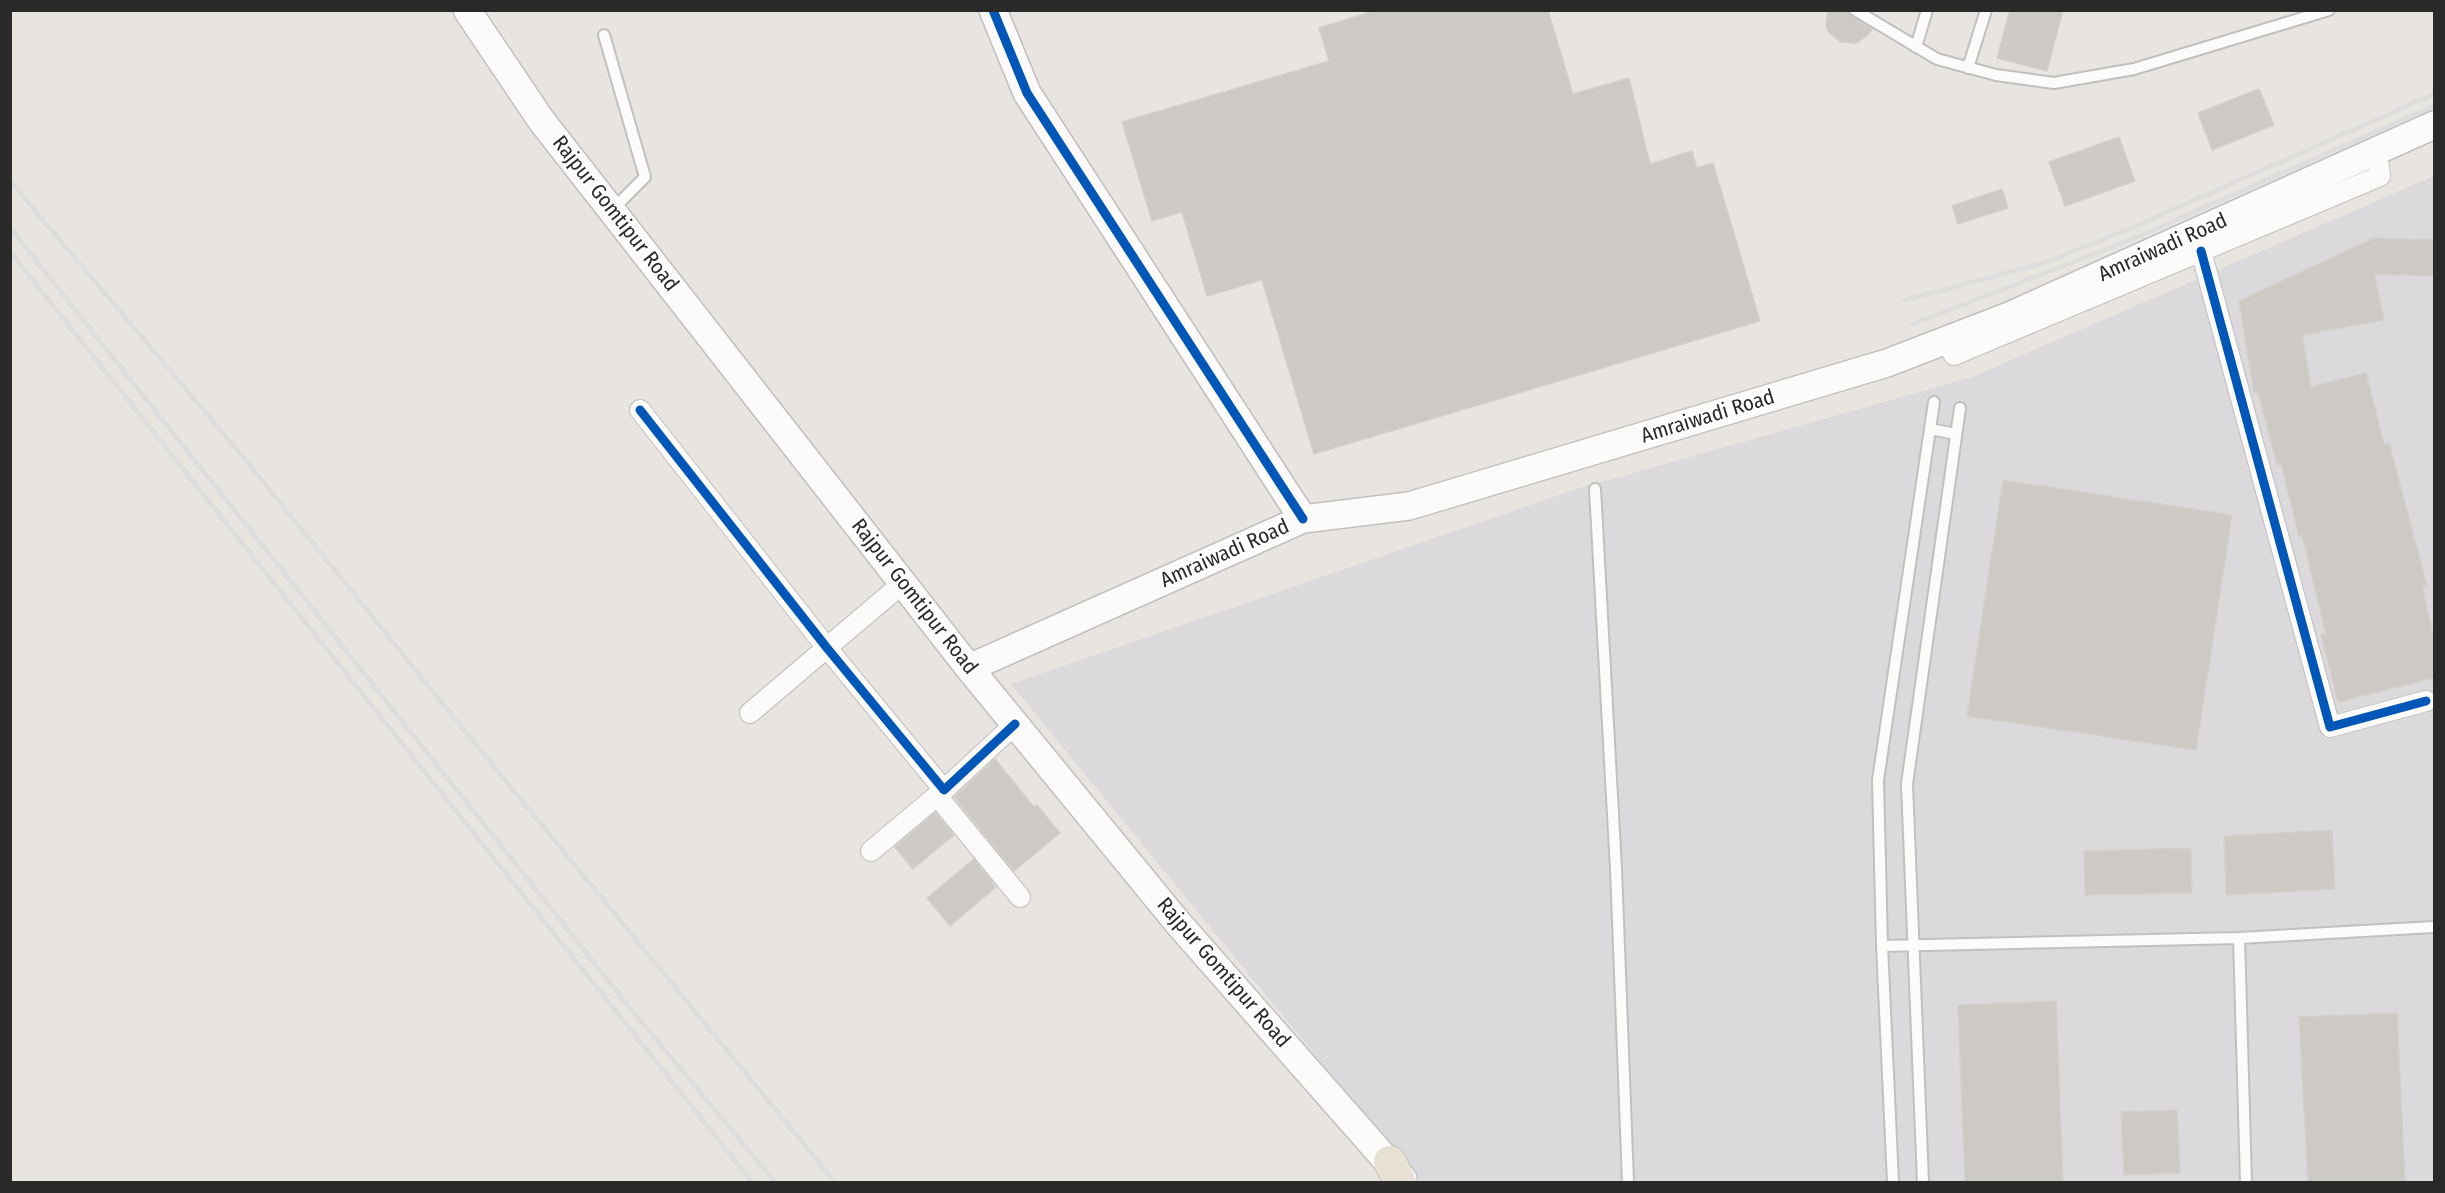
<!DOCTYPE html>
<html>
<head>
<meta charset="utf-8">
<style>
  body { margin:0 }
  #map { position:relative; width:2445px; height:1193px; overflow:hidden; background:#e8e4df; font-family:"Fira Sans Condensed",sans-serif }
  canvas { display:block }
  .frame { position:absolute; inset:0; border:12px solid #292929; pointer-events:none }
</style>
</head>
<body>
<div id="map">
<canvas width="2445" height="1193"></canvas>
<div class="frame"></div>
</div>
<script>
const g = document.querySelector('canvas').getContext('2d');
g.lineJoin = 'round';
function fill(path, color) {
  g.fillStyle = color;
  g.fill(path, 'evenodd');
}
function shape(rows) {
  const path = new Path2D();
  for (const r of rows) {
    path.moveTo(r[0], r[1]);
    for (let i = 2; i < r.length; i += 2) path.lineTo(r[i], r[i + 1]);
  }
  return path;
}
function strokePath(path, color, width, dash) {
  g.strokeStyle = color;
  g.lineWidth = width;
  g.lineCap = dash ? 'butt' : 'round';
  g.setLineDash(dash || []);
  g.stroke(path);
}
function drawText(font, color, halo, rows, align = 'center') {
  g.font = font + ' "Fira Sans Condensed",sans-serif';
  g.lineWidth = 4.5;
  g.setLineDash([]);
  g.textBaseline = 'middle';
  g.strokeStyle = halo;
  g.fillStyle = color;
  for (const [text, x, y, turn = 0] of rows) {
    g.save();
    g.translate(x, y);
    g.rotate((+turn || 0) * Math.PI / 180);
    g.textAlign = isNaN(turn) ? turn : align;
    if (halo) g.strokeText(text, 0, 0);
    g.fillText(text, 0, 0);
    g.restore();
  }
}
fill(shape([
  [2434,176,2434,1182,1419,1182,1011,684,1577,489,1972,377]
]), '#dbd9db');
const building = shape([
  [1377,10,1548,10,1573,94,1629,78,1650,164,1692,151,1697,168,1713,163,1760,321,1314,454,1262,280,1207,296,1182,212,1152,221,1122,122,1329,61,1319,28,1377,10],
  [1828,10,1848,10,1851,16,1872,29,1870,33,1857,43,1841,42,1829,33,1826,26,1828,10],
  [2010,10,2063,10,2047,71,1997,58,2010,10],
  [2259,89,2274,125,2212,150,2198,113,2259,89],
  [2119,137,2135,181,2065,206,2049,162,2119,137],
  [2002,189,2008,208,1958,224,1952,206,2002,189],
  [2374,238,2434,240,2434,276,2374,274,2384,320,2302,335,2311,387,2366,373,2384,444,2389,443,2427,586,2422,587,2434,637,2434,678,2338,702,2321,635,2326,634,2302,535,2299,536,2281,464,2277,465,2258,392,2254,393,2239,301,2374,238],
  [2003,480,2232,515,2196,750,1967,716,2003,480],
  [995,759,1034,807,1037,805,1060,833,1014,871,954,797,995,759],
  [935,813,954,835,913,869,895,847,935,813],
  [2332,830,2335,889,2226,895,2224,836,2332,830],
  [2191,848,2192,893,2085,895,2084,851,2191,848],
  [974,859,996,887,950,926,927,898,974,859],
  [2056,1001,2063,1182,1965,1182,1958,1005,2056,1001],
  [2397,1013,2405,1182,2308,1182,2299,1017,2397,1013],
  [2177,1110,2180,1173,2124,1175,2121,1112,2177,1110]
]);
fill(building, '#cdcac6');
strokePath(building, '#d3d0cb', 1.5);
const lane = shape([
  [1855,10,1937,59,1996,75,2054,83,2134,69,2329,10],
  [604,35,645,177,612,210],
  [1916,47,1927,10],
  [1968,68,1986,10],
  [1930,429,1956,434],
  [1595,489,1616,869,1628,1182],
  [2239,938,2246,1182],
  [1882,946,2239,938,2434,927],
  [1893,1182,1882,946,1878,780,1934,402],
  [1923,1182,1907,784,1960,408]
]);
const street = shape([
  [2201,251,2330,727,2426,701],
  [1946,341,1954,355,2380,176,2377,152],
  [640,410,827,648,944,790,1015,724],
  [750,713,903,583],
  [938,797,1020,897],
  [871,851,944,790]
]);
const secondary = shape([
  [467,10,541,120,969,668,1178,923,1403,1179],
  [993,10,1027,93,1303,519],
  [969,668,1303,519,1409,506,1887,363,2009,316,2434,125]
]);
const primary = shape([
  [1390,1162,1400,1182]
]);
strokePath(lane, '#c1c0c1', 14);
strokePath(street, '#c1c0c1', 22);
strokePath(secondary, '#c1c0c1', 30);
strokePath(primary, '#c4c3c1', 34);
strokePath(lane, '#fcfbfa', 10);
strokePath(street, '#fcfbfa', 20);
strokePath(secondary, '#fcfbfa', 27);
strokePath(primary, '#e6e1d2', 32);
strokePath(shape([
  [10,181,244,458,477,746,835,1182],
  [10,228,634,1013,775,1182],
  [10,252,752,1182],
  [1905,300,2044,263,2129,229,2434,94],
  [1913,324,2133,239,2434,106]
]), '#ddddde', 4.5);
strokePath(shape([
  [993,10,1027,93,1303,519],
  [2201,251,2330,727,2426,701],
  [640,410,827,648,944,790,1015,724]
]), '#0057b8', 9);
drawText('21px', '#292929', '#fff', [
  ["Rajpur Gomtipur Road",615,214,52],
  ["Amraiwadi Road",2163,248,-24],
  ["Amraiwadi Road",1708,417,-17],
  ["Amraiwadi Road",1225,554,-24],
  ["Rajpur Gomtipur Road",914,597,52],
  ["Rajpur Gomtipur Road",1223,973,49]
]);
</script>
</body>
</html>
